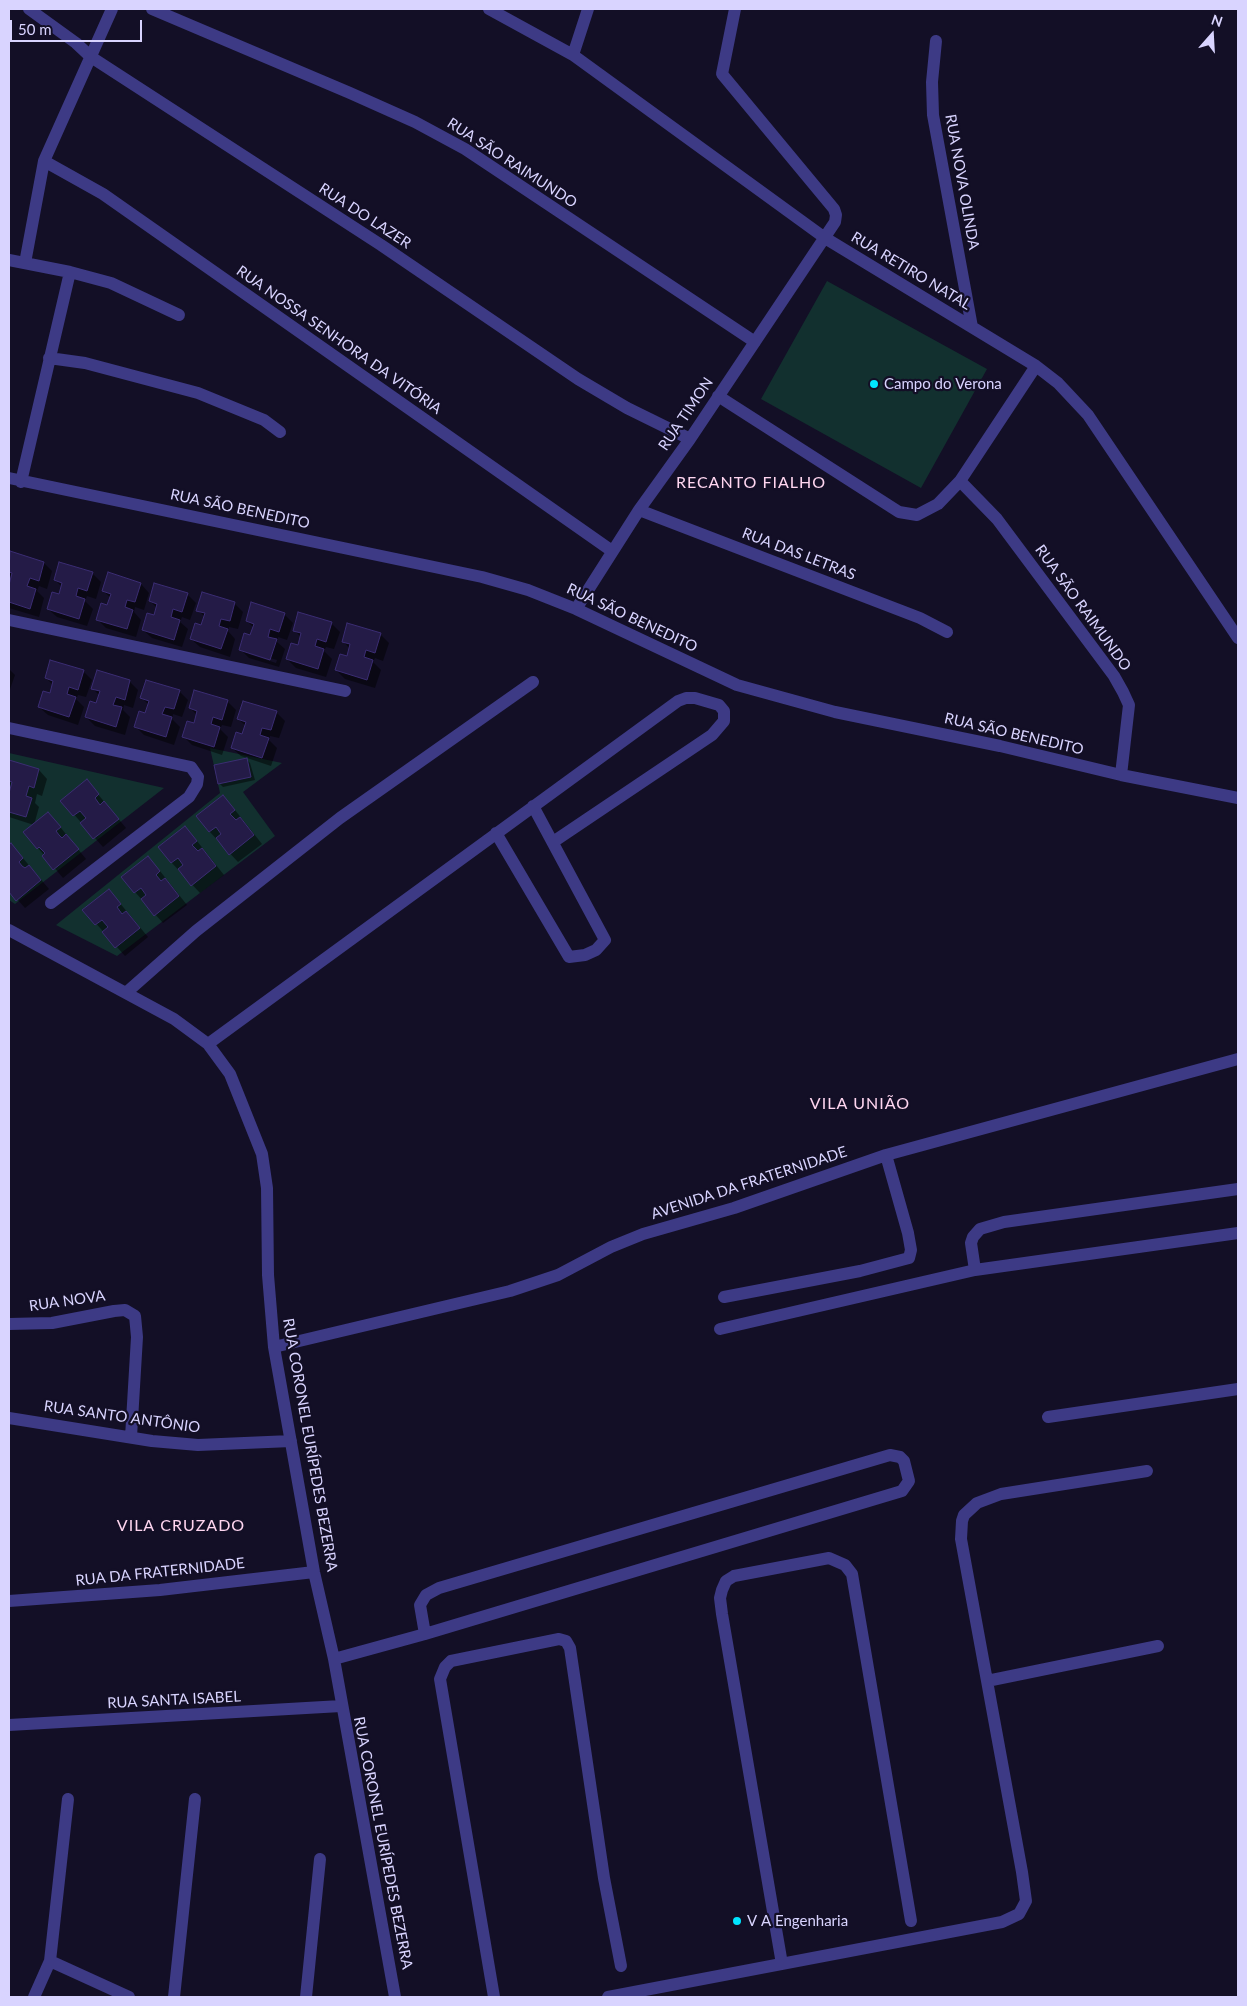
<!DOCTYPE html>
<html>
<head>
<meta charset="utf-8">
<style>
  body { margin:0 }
  #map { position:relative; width:1247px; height:2006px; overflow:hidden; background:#130f26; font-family:Lato,sans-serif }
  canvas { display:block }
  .frame { position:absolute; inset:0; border:10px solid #d9d4ff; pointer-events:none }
  .north { position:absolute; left:1187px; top:10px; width:50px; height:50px; -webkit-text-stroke:4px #130f26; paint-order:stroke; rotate:19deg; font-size:14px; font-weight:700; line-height:20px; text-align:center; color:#d9d4ff }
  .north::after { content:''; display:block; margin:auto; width:18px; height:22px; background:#d9d4ff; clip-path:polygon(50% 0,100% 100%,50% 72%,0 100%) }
  .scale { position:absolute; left:10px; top:20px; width:132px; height:22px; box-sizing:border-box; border:2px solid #d9d4ff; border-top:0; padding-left:6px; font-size:15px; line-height:18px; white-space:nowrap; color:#d9d4ff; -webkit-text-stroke:4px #130f26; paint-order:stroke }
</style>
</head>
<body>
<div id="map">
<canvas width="1247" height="2006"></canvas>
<div class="frame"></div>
<div class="north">N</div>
<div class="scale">50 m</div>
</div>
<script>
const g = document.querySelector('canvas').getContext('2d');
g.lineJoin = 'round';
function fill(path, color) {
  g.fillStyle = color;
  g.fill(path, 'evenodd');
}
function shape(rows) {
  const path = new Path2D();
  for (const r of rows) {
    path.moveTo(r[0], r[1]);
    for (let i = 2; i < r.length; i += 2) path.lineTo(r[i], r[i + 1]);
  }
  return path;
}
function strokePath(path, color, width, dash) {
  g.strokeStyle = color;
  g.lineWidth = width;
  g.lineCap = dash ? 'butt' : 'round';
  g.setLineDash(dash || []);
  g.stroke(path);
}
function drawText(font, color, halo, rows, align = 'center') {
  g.font = font + ' Lato,sans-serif';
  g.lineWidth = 4.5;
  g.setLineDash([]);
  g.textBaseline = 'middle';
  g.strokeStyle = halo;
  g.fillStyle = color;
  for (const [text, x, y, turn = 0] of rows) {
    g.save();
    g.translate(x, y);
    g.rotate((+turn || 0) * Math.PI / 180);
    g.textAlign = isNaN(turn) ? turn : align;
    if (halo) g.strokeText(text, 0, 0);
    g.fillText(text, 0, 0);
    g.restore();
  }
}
fill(shape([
  [827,281,987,369,921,488,761,399],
  [210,748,282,763,243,792,275,836,117,956,56,925,220,793],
  [9,753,164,788,15,904,9,900]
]), '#12302f');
fill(shape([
  [11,553,44,563,52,571,47,589,39,586,37,591,44,598,39,617,9,608,9,589,12,577,9,574],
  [92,573,101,582,96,599,87,596,85,601,93,609,87,626,57,617,48,609,59,596,62,587,55,580],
  [109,574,141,584,149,593,144,610,135,607,134,612,141,620,136,637,106,628,97,619,108,607,111,598,103,591],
  [203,593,235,604,243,612,238,629,229,627,228,631,235,639,230,657,200,647,191,639,202,626,205,617,198,610],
  [187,594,196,603,190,620,182,617,180,622,188,629,182,647,152,638,143,630,154,617,157,608,150,601],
  [284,614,293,623,287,640,278,637,277,642,285,649,279,667,249,658,240,649,251,637,254,628,247,621],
  [249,652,277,660,276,663,249,654],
  [331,623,340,632,334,649,326,647,324,651,332,659,326,677,296,668,287,659,298,646,301,637,294,630],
  [380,634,389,643,383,661,375,658,373,662,381,670,375,688,345,679,336,670,347,657,350,649,343,641],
  [9,669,15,675,9,692],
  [83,671,92,680,86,697,78,695,76,699,84,707,78,725,48,715,39,707,50,694,53,685,46,678],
  [130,682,138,690,133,708,124,705,123,710,130,717,125,735,95,726,86,717,97,705,100,696,92,688],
  [179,691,188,700,182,717,173,714,172,719,180,727,174,745,144,735,135,726,146,714,149,705,142,698],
  [227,701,236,710,231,727,222,725,220,729,228,737,222,755,192,745,184,737,195,724,197,715,190,708],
  [276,712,285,721,279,738,270,736,269,740,277,748,271,766,241,756,232,748,243,735,246,726,238,719],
  [246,759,250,763,255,780,223,787,219,783],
  [9,761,39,770,47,779,42,796,37,794,35,803,39,807,34,825,9,817,9,794,12,787,9,784],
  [87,781,126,828,103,847,62,801],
  [231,805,262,844,238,862,209,831],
  [57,823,86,859,63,878,38,848],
  [193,836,224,875,200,893,171,862],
  [11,844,49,889,25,908,9,890,9,846],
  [156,866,187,905,163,923,135,892],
  [109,890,148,937,125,956,84,910]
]), '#0007');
const building = shape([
  [10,551,44,562,39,581,30,578,27,586,36,589,30,609,9,602,9,585,12,573,9,572,10,551],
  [59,562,93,572,87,591,78,588,76,596,85,599,79,619,47,609,52,592,59,594,62,583,54,580,59,562],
  [108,572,141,583,135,602,127,600,125,607,133,610,127,629,96,620,101,603,107,605,111,594,102,591,108,572],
  [154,583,188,593,182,612,173,609,171,617,180,620,174,640,142,630,147,613,154,615,157,604,149,601,154,583],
  [202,592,235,602,230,621,221,619,219,626,228,629,221,649,190,639,195,623,201,625,205,613,196,611,202,592],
  [251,602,285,613,279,632,270,629,268,637,277,639,270,660,239,650,244,633,250,635,254,624,246,621,251,602],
  [298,612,332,622,326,642,317,639,315,646,324,649,318,669,286,659,291,643,298,645,301,633,293,631,298,612],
  [347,623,381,633,375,653,366,650,364,657,373,660,367,680,335,670,340,654,347,656,350,644,342,642,347,623],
  [50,660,84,670,78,690,69,687,67,694,76,697,69,717,38,707,43,691,50,693,53,681,45,678,50,660],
  [97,670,130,680,125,700,116,697,113,705,122,707,116,727,85,717,90,701,96,703,100,691,91,689,97,670],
  [146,680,180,690,174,709,165,707,162,714,172,717,166,737,134,727,139,711,145,713,149,701,140,698,146,680],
  [194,690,228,700,222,720,213,717,211,724,220,727,214,747,182,737,187,721,194,723,197,711,189,708,194,690],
  [243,701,277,711,271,730,262,728,260,735,269,738,262,758,231,748,236,732,242,734,246,722,237,719,243,701],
  [247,758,251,777,218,784,214,765,247,758],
  [9,760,39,769,34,788,29,786,26,796,32,798,26,817,9,812,9,793,12,782,9,781,9,760],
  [87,779,99,794,95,798,100,805,104,801,119,819,93,839,80,823,86,818,80,811,73,816,60,801,87,779],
  [223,795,235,810,230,814,236,820,240,817,254,835,229,855,216,838,221,834,216,827,209,832,196,816,223,795],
  [48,812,61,827,56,831,59,835,62,838,66,834,79,849,53,870,42,856,45,853,39,847,37,849,23,832,48,812],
  [185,826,197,841,192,845,198,851,202,848,216,866,191,886,178,869,183,865,178,858,171,863,158,847,185,826],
  [11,843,23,858,19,862,22,866,25,868,29,865,41,880,16,901,9,892,9,845,11,843],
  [148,856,160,871,156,875,161,881,165,878,179,896,154,916,141,899,146,895,141,888,134,893,121,877,148,856],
  [109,889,121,904,117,907,122,914,126,911,140,928,115,948,102,932,108,927,102,920,95,925,82,910,109,889]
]);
fill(building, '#241b47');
strokePath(building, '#3b2d73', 1);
strokePath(shape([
  [29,9,76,43,91,57,381,245,578,379,627,408,690,439],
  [152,9,350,93,415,122,465,149,755,342],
  [489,9,573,55,825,238,1036,366,1058,383,1088,415,1238,638],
  [936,41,932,82,933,115,972,327],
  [573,55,588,9],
  [44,161,103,194,612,551],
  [9,260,70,272,111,283,179,315],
  [25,263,44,161,112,9],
  [49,358,85,363,198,393,264,420,280,432],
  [718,396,899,512,917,515,938,504,960,481,1036,366],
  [9,478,482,577,528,590,576,609,737,685,835,712,1000,746,1121,775,1238,798],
  [960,481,997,519,1114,676,1123,692,1129,705,1121,775],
  [21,482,70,272],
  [639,510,920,618,947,632],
  [576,609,639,510,690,439,835,222,836,215,834,209,722,74,735,9],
  [9,620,345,691],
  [9,728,191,767,198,777,197,784,189,797,51,903],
  [496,833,569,957,585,955,596,950,605,940,533,806],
  [9,930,174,1019,208,1044,230,1074,262,1154,267,1188,268,1275,274,1347,314,1572,334,1659,395,1997],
  [127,992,196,931,340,818,533,682],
  [208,1044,678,701,686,698,695,698,719,705,724,711,724,721,712,735,553,842],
  [975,1270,971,1243,973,1237,980,1229,1004,1222,1238,1189],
  [724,1297,860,1271,909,1258,911,1250,908,1233,886,1155],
  [9,1324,52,1323,114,1311,125,1310,135,1316,137,1337,131,1437],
  [720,1329,975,1270,1238,1233],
  [274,1347,510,1291,558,1275,611,1247,643,1234,734,1208,886,1155,1238,1059],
  [1048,1417,1238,1389],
  [9,1418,152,1441,198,1445,291,1441],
  [9,1601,160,1590,314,1572],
  [334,1659,425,1634,902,1491,909,1481,904,1461,900,1457,890,1455,439,1588,426,1595,420,1605,425,1634],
  [987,1681,1158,1646],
  [9,1725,341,1706],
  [50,1961,129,1997],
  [782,1964,722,1614,720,1598,722,1590,726,1581,734,1576,829,1558,845,1565,852,1574,911,1921],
  [34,1997,50,1961,68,1799],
  [174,1997,195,1799],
  [306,1997,320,1859],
  [494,1997,440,1679,445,1667,451,1661,559,1639,566,1641,570,1648,604,1878,621,1966],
  [608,1997,1002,1922,1019,1914,1026,1901,1022,1872,961,1539,962,1521,964,1515,977,1503,1001,1494,1147,1471]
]), '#3d3a85', 12);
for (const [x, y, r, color] of [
  [874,384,5,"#00e5ff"],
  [737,1921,5,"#00e5ff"]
]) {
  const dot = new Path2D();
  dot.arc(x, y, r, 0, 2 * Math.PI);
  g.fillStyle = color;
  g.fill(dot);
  strokePath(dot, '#130f26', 2);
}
drawText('15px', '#d9d4ff', '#130f26', [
  ["RUA SÃO RAIMUNDO",512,163,33],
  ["RUA NOVA OLINDA",962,182,80],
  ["RUA DO LAZER",365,216,33],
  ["RUA RETIRO NATAL",911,271,31],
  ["RUA NOSSA SENHORA DA VITÓRIA",339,340,35],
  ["RUA TIMON",686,414,-56],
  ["RUA SÃO BENEDITO",240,509,12],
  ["RUA DAS LETRAS",799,554,21],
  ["RUA SÃO RAIMUNDO",1083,608,54],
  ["RUA SÃO BENEDITO",632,618,25],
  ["RUA SÃO BENEDITO",1014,734,13],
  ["AVENIDA DA FRATERNIDADE",749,1183,-18],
  ["RUA NOVA",67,1301,-8],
  ["RUA SANTO ANTÔNIO",122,1417,8],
  ["RUA CORONEL EURÍPEDES BEZERRA",310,1445,80],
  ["RUA DA FRATERNIDADE",160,1572,-6],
  ["RUA SANTA ISABEL",174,1700,-3],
  ["RUA CORONEL EURÍPEDES BEZERRA",383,1843,79]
]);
drawText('15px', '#d9d4ff', '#130f26', [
  ["Campo do Verona",884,384],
  ["V A Engenharia",747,1921]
], 'left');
g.letterSpacing = '1px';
drawText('16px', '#ffd6f0', '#130f26', [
  ["RECANTO FIALHO",751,483],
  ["VILA UNIÃO",860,1104],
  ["VILA CRUZADO",181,1526]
]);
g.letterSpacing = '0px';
</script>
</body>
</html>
